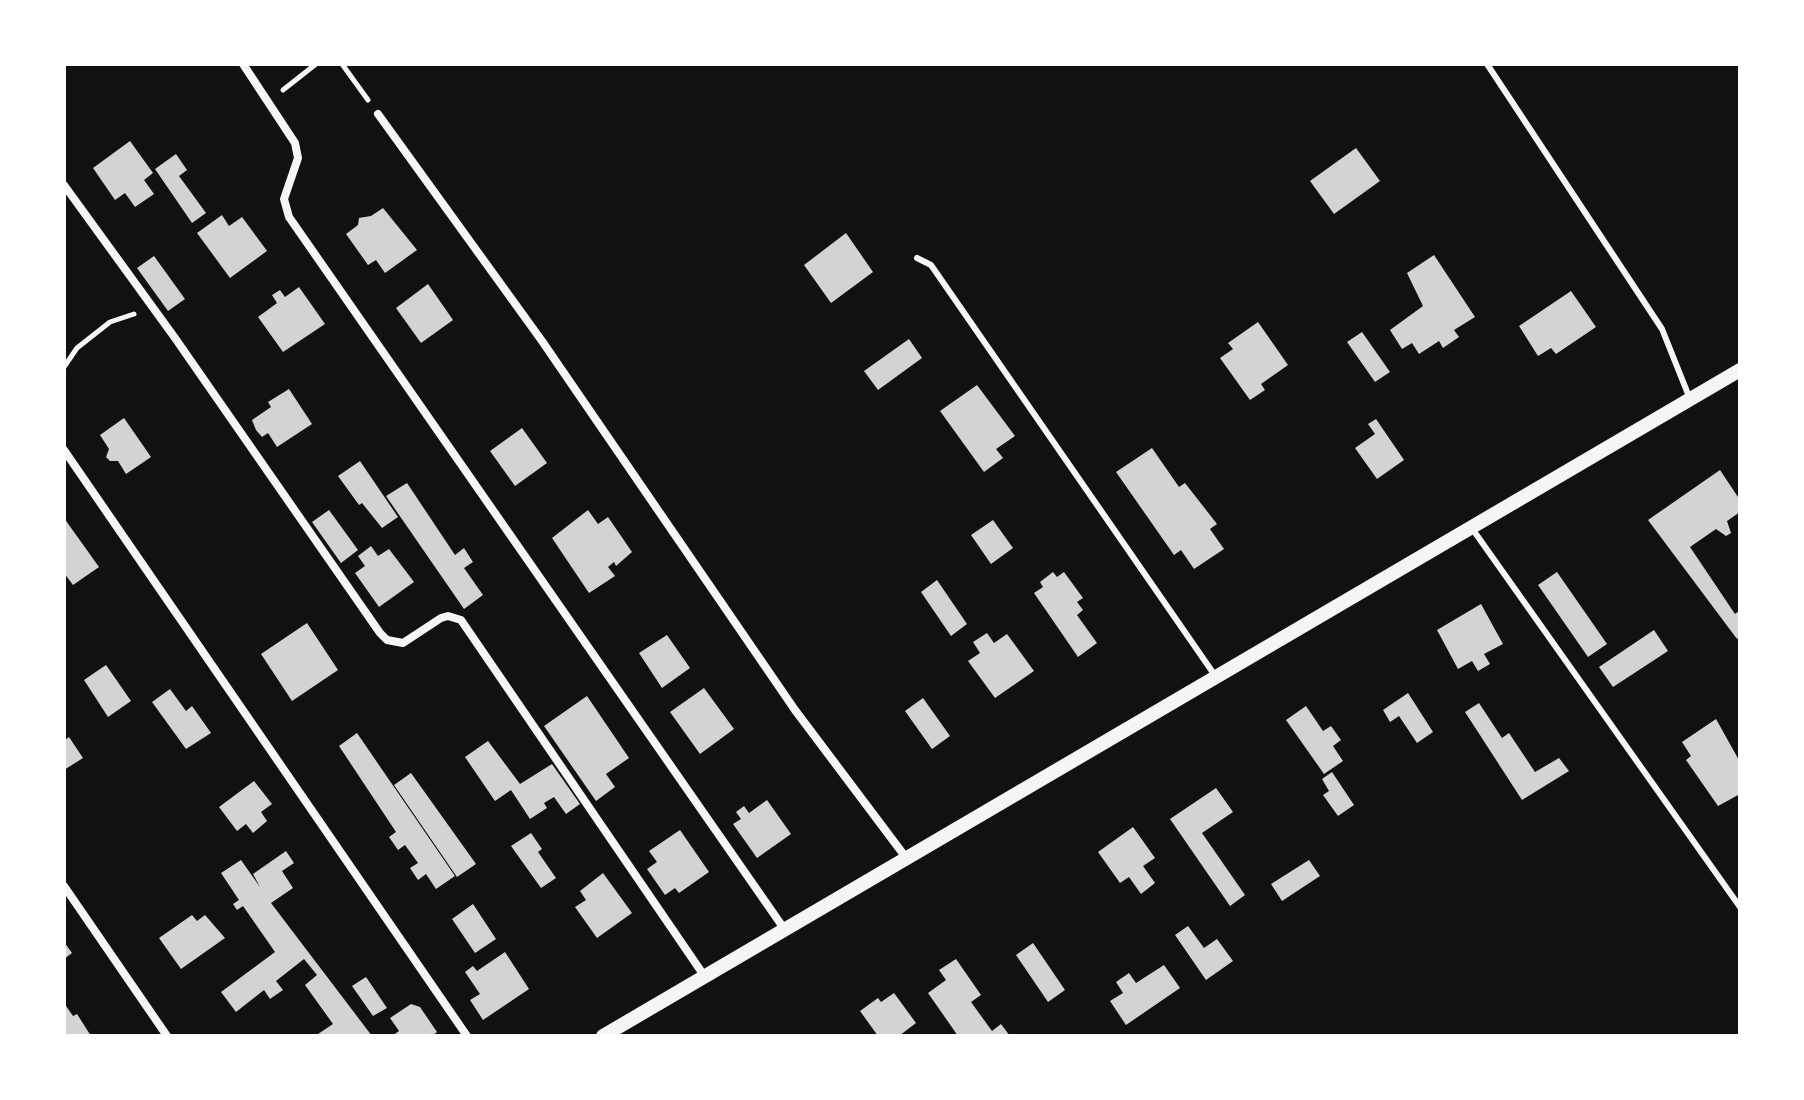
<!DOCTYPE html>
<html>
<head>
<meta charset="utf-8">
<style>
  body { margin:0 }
  #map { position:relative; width:1804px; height:1100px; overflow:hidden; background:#111; font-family:Mulish,sans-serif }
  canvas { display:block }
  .frame { position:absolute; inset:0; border:66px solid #fff; pointer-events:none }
</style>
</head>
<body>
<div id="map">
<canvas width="1804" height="1100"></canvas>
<div class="frame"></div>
</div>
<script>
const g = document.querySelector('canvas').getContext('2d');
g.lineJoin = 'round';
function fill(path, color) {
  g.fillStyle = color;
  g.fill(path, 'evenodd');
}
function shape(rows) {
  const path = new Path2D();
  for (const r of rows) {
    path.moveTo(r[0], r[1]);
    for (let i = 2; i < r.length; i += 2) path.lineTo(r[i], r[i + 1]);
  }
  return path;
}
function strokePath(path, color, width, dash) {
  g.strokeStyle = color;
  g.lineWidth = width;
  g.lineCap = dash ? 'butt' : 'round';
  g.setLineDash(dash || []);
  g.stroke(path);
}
fill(shape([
  [130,141,153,173,144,180,154,194,135,207,125,193,115,200,93,168],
  [1356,148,1380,181,1334,214,1310,181],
  [176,154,187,170,179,176,206,213,192,223,155,169],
  [383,208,417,250,385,273,376,260,368,265,346,234,358,225,359,218,371,216],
  [222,215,229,226,242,217,267,251,230,278,197,233],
  [846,233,873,272,831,303,804,265],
  [1434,255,1475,317,1454,330,1459,337,1443,348,1439,341,1419,354,1412,343,1402,349,1390,330,1423,306,1407,273],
  [154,256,185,299,168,311,137,268],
  [428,284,453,320,421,343,396,308],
  [299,287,325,324,283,352,258,317,277,303,272,295,280,290,285,297],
  [1571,291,1596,327,1556,354,1551,348,1538,356,1519,326],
  [1258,322,1288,365,1261,384,1265,390,1250,400,1220,358,1233,349,1228,343],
  [1362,332,1390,372,1375,382,1347,342],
  [909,339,922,358,878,390,864,371],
  [977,385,1015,436,996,449,1003,458,984,472,940,411],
  [289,389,312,424,277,447,268,433,262,437,256,430,252,420,271,407,268,402],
  [124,418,151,457,126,474,118,461,110,461,106,457,109,449,100,435],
  [1376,419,1404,460,1377,479,1355,448,1375,434,1368,424],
  [522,428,547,463,515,486,490,451],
  [1152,448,1179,487,1185,483,1217,524,1210,529,1224,549,1194,569,1181,550,1174,555,1116,472],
  [360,461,398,517,382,528,362,503,359,505,338,476],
  [1720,470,1740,500,1740,512,1727,521,1731,533,1726,536,1716,529,1690,547,1735,614,1740,610,1740,637,1737,639,1648,520],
  [407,483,455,555,464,548,473,562,464,568,483,595,464,609,386,496],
  [329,510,358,550,341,563,312,522],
  [588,510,598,524,608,517,632,552,616,566,614,562,608,567,615,576,589,593,552,538],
  [64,518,99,567,73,585,64,573],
  [993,520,1013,548,991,564,971,535],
  [371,546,378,556,389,549,414,582,379,607,355,573,365,566,358,556],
  [1053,572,1057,577,1064,572,1083,598,1077,602,1083,610,1077,615,1097,643,1078,657,1034,593,1043,587,1040,582],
  [1557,572,1607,644,1588,657,1538,585],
  [937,580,967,624,951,636,921,592],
  [1481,604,1503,644,1484,654,1490,664,1478,671,1472,661,1458,669,1437,630],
  [307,623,338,670,292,701,261,654],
  [1654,630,1668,651,1613,687,1599,667],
  [987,633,994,643,1007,634,1034,671,995,698,968,661,980,653,973,642],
  [667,635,690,668,662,688,639,653],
  [106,665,131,701,108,717,84,680],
  [704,688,734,729,700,754,670,712],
  [170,689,186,711,192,706,211,733,186,749,152,702],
  [1408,693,1433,732,1417,743,1399,716,1390,722,1383,710],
  [587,696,629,758,606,774,615,787,596,801,544,726],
  [923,698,950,736,932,749,905,711],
  [1479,703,1502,738,1509,733,1535,772,1559,758,1569,771,1522,800,1465,712],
  [1306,706,1323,731,1331,726,1341,740,1333,746,1343,761,1324,774,1286,720],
  [1716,719,1740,762,1740,794,1718,806,1686,760,1691,756,1682,742],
  [357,733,455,876,436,889,426,874,418,880,410,868,418,863,405,845,398,850,389,837,396,832,339,746],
  [69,737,83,758,64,770,64,741],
  [488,741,520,784,552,764,580,804,566,814,554,797,544,803,547,808,530,819,511,790,495,801,465,757],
  [1332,772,1354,805,1338,816,1323,795,1329,791,1322,779],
  [411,773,476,864,457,877,394,785],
  [254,781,272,804,261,812,267,821,253,833,246,824,237,831,219,807],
  [1216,788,1233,812,1202,833,1245,895,1230,906,1170,819],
  [767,800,791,834,757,858,733,824,741,819,736,812,744,806,749,813],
  [1133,827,1155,858,1143,866,1155,883,1141,894,1129,877,1120,883,1098,852],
  [680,830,709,872,679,893,675,888,665,895,647,869,657,862,649,851],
  [531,833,542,849,538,852,556,878,541,888,511,846],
  [286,851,294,863,282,871,293,888,271,903,372,1036,315,1036,333,1024,305,985,317,975,304,959,276,981,283,990,270,999,264,990,236,1012,221,992,275,952,243,906,237,910,233,904,239,900,221,873,241,860,260,887,253,874],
  [1309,860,1320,876,1282,901,1271,884],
  [603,873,632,913,597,938,575,907,586,900,580,891],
  [473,904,496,939,475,953,452,919],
  [192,915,197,921,205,915,225,938,181,969,159,938],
  [1188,926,1204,948,1217,939,1233,961,1206,980,1175,935],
  [64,942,72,953,64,959],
  [1033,943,1065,990,1048,1002,1016,955],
  [505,952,529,989,483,1020,470,1000,480,994,465,972,473,966,477,971],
  [956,959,981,995,971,1002,992,1031,1001,1024,1010,1036,958,1036,928,993,946,980,939,970],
  [1164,965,1180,988,1126,1025,1110,1001,1123,993,1116,982,1129,973,1136,983],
  [366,977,387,1008,373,1016,352,986],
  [894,993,916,1023,899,1036,878,1036,860,1011,878,998,881,1002],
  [64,1003,73,1016,77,1014,91,1036,64,1036],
  [411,1004,420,1007,437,1032,432,1036,392,1036,399,1031,390,1018]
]), '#d3d3d3');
strokePath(shape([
  [342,64,368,100],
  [283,90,316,64],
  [64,367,77,348,110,322,134,314]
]), '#f5f5f5', 5);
strokePath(shape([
  [1487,64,1662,329,1690,399],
  [917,258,931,265,1216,677],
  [1471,527,1740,907]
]), '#f5f5f5', 6);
strokePath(shape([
  [243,64,295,143,298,158,284,199,289,217,785,930],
  [378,114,542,341,795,710,907,859],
  [64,185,175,338,380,633,387,640,403,643,441,618,448,616,461,620,705,977],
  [64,450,467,1036],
  [64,886,167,1036]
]), '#f5f5f5', 8);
strokePath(shape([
  [603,1036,1740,370]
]), '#f5f5f5', 14);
</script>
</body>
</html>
